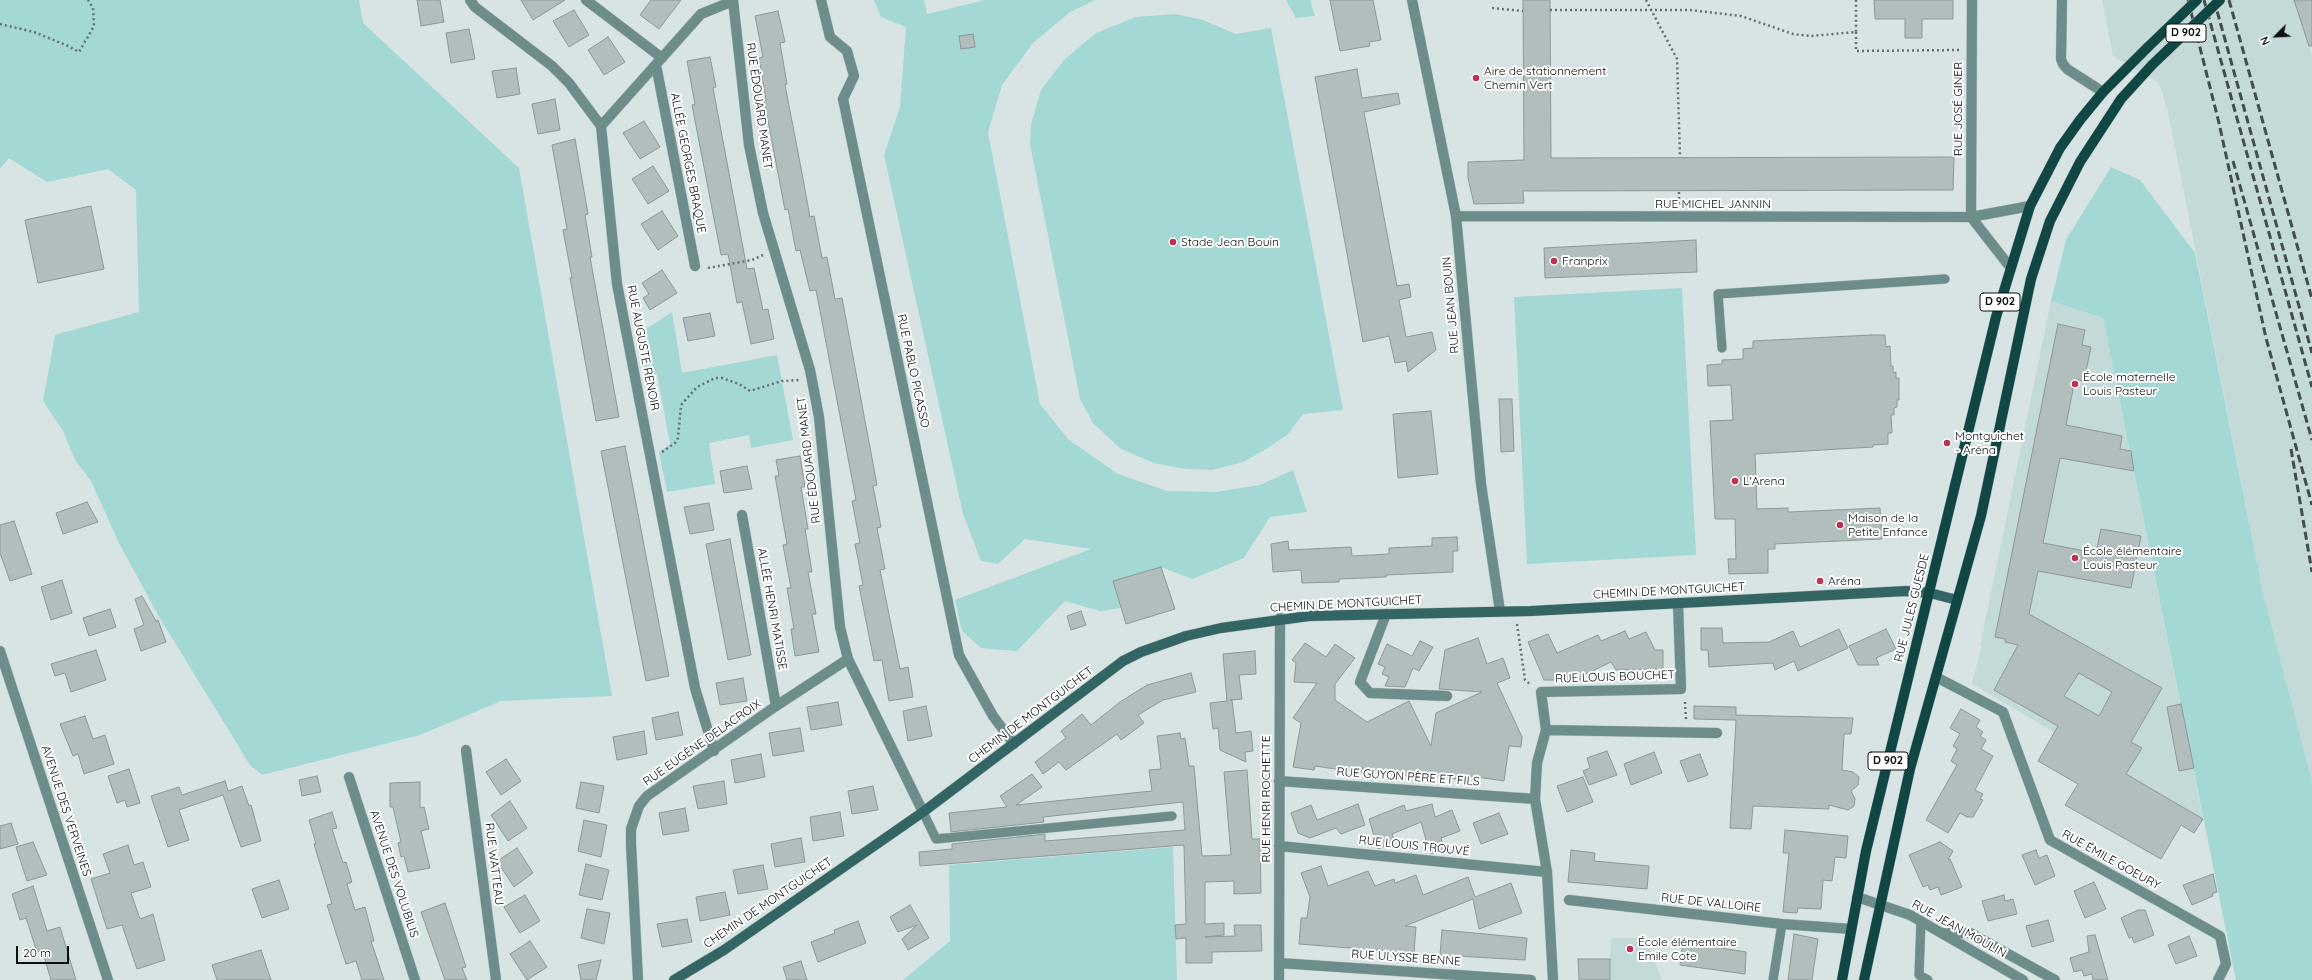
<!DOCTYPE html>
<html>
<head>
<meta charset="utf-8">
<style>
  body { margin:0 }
  #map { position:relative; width:2312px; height:980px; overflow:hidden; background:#d7e4e3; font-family:Quicksand,sans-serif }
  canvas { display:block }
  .north { position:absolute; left:2256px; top:16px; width:40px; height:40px; -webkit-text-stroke:3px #fff; paint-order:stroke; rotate:246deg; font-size:11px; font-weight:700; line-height:16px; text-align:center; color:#0b100f }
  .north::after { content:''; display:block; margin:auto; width:14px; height:18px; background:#0b100f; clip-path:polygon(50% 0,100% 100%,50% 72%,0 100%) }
  .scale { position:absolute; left:16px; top:946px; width:53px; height:18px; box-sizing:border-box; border:2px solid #0b100f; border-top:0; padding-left:5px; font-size:12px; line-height:14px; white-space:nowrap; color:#0b100f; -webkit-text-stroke:3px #fff; paint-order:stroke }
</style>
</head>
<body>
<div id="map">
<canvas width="2312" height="980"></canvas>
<div class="north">N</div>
<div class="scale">20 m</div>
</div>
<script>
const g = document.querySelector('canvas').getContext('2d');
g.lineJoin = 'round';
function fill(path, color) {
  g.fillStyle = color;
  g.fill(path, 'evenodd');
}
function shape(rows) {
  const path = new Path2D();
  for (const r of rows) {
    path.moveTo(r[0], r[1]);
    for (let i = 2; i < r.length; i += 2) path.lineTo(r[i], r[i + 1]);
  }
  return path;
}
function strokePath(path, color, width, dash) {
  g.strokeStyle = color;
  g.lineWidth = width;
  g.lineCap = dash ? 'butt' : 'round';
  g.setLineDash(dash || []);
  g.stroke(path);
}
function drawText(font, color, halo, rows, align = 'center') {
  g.font = font + ' Quicksand,sans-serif';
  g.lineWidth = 4;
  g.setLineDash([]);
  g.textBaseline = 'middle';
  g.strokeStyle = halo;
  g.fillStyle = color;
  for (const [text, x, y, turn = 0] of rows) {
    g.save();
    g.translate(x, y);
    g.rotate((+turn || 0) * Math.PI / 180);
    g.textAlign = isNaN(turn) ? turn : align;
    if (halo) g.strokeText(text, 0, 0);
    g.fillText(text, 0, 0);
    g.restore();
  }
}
fill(shape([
  [2102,0,2295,0,2312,56,2312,781,2264,597,2168,112,2159,83,2113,56],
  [2051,301,2103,318,2203,819,1972,684,1982,646,1980,646],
  [1611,938,1645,938,1662,980,1579,980,1578,959,1610,959]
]), '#c3dad8');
fill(shape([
  [0,0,359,0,363,23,519,168,612,696,501,701,420,735,262,775,250,765,158,615,118,541,91,481,75,460,63,431,43,401,55,335,139,312,136,190,108,169,47,182,9,158,0,169],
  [874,0,924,0,927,14,985,0,1095,0,1070,12,1033,43,1002,85,988,132,1040,404,1068,439,1118,474,1167,491,1216,492,1260,485,1293,470,1307,512,1270,517,1244,558,1192,579,1161,567,1113,581,1121,608,1100,611,1065,601,1017,651,981,648,962,631,955,600,1091,549,1025,539,998,564,981,561,963,514,884,155,900,107,906,27,881,17],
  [1286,0,1310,0,1315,16,1296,18],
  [1175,14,1203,20,1236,34,1271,28,1343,410,1303,414,1287,435,1266,449,1243,462,1212,470,1186,469,1154,463,1121,449,1093,423,1080,399,1030,144,1031,124,1041,90,1064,60,1096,33,1136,17],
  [2111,167,2140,180,2195,253,2264,597,2312,781,2312,980,2236,980,2103,318,2051,301,2066,240],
  [1682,288,1696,555,1527,564,1514,297],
  [672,312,682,373,777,355,793,440,751,448,749,435,709,443,715,484,667,492,659,452,670,444,657,373,646,381,638,334],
  [1173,847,1177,980,903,980,950,941,949,865]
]), '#a3d8d5');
const building = shape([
  [417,0,440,0,444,22,421,26,417,0],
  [521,0,565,0,533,20,521,0],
  [651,0,681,0,659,29,640,15,651,0],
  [1330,0,1373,0,1381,40,1369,42,1370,46,1340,51,1330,0],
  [1523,0,1550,0,1551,158,1954,157,1953,190,1523,191,1524,203,1474,204,1468,178,1468,162,1524,160,1523,0],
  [1874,0,1953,0,1953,19,1922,19,1922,38,1905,38,1905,19,1875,19,1874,0],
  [2294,0,2312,0,2312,46,2309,46,2294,0],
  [574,10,589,35,569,47,553,21,574,10],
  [778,11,785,42,780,43,787,84,785,85,801,168,810,217,814,216,822,258,827,257,835,299,842,298,877,485,873,486,881,527,877,528,885,569,880,570,900,669,908,667,913,697,889,701,882,660,874,661,859,586,863,585,855,544,860,543,852,501,856,500,816,290,810,291,800,250,796,251,788,209,785,210,764,100,766,100,759,58,763,57,755,16,778,11],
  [469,29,475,59,451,63,446,33,469,29],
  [973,34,975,47,961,49,959,36,973,34],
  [608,37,625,62,604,75,588,50,608,37],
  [710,57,716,87,713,88,747,269,754,268,763,310,768,309,774,339,751,344,742,302,737,303,728,254,721,255,692,105,695,104,687,61,710,57],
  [516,68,520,94,497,98,492,71,516,68],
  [1357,69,1362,98,1398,93,1400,104,1364,112,1397,286,1409,284,1411,297,1399,300,1406,337,1432,332,1436,350,1408,372,1406,361,1395,363,1389,336,1363,342,1315,77,1357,69],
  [555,99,560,130,538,134,532,104,555,99],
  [644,121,660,147,640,159,623,133,644,121],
  [575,139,588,214,585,215,592,257,590,257,619,417,596,421,570,278,572,278,563,230,567,229,552,145,575,139],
  [653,166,669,191,648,204,632,179,653,166],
  [91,206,104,269,38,283,25,220,91,206],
  [662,211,678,236,658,250,641,224,662,211],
  [1696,240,1697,272,1545,278,1544,248,1696,240],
  [662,270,677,293,650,310,643,298,649,294,642,283,662,270],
  [710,313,715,336,688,341,683,318,710,313],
  [2058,324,2085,330,2082,345,2091,347,2084,381,2075,379,2066,425,2122,436,2120,449,2131,451,2134,471,2060,458,2043,543,2096,553,2101,529,2141,536,2131,588,2038,571,2029,614,2162,688,2131,742,2142,748,2126,774,2203,819,2194,833,2181,825,2161,859,2065,805,2078,784,2038,761,2058,726,1994,690,2018,645,2005,642,2005,639,1995,637,2058,324],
  [2079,673,2112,692,2099,716,2064,696,2079,673],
  [1871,335,1885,335,1886,347,1890,346,1891,366,1893,366,1893,373,1896,372,1896,378,1899,378,1899,400,1897,400,1897,407,1894,408,1894,415,1891,415,1892,433,1888,433,1888,444,1873,445,1873,447,1755,454,1757,509,1788,508,1788,512,1880,508,1882,539,1775,544,1775,549,1768,549,1768,573,1729,574,1728,559,1736,559,1735,519,1715,519,1710,421,1733,420,1731,385,1708,386,1707,365,1722,364,1722,360,1743,359,1743,349,1753,348,1753,341,1871,335],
  [1499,399,1512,399,1514,451,1501,452,1499,399],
  [1431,411,1438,474,1398,478,1393,414,1431,411],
  [625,446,669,676,646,681,601,451,625,446],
  [800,456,805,487,801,487,808,529,805,529,812,572,808,572,816,614,812,614,819,652,795,656,791,629,794,629,787,588,791,588,783,545,787,544,775,476,779,476,776,460,800,456],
  [747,466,752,489,724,493,720,471,747,466],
  [87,502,98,522,63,534,56,513,87,502],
  [709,503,714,530,690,534,684,507,709,503],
  [14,521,32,574,10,581,0,553,0,525,14,521],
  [1457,537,1458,551,1453,551,1453,572,1386,575,1386,577,1339,579,1339,582,1302,583,1301,570,1273,572,1271,544,1288,541,1289,550,1351,547,1352,556,1389,554,1389,548,1432,546,1432,538,1457,537],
  [730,539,751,655,728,660,706,544,730,539],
  [1161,567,1175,609,1126,624,1113,581,1161,567],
  [62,580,72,613,51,620,41,587,62,580],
  [142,596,156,621,158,620,166,642,141,651,134,629,144,625,135,599,142,596],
  [110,609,116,627,89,636,83,618,110,609],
  [1081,611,1086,625,1071,630,1067,616,1081,611],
  [1701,628,1722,628,1723,643,1769,642,1793,631,1800,647,1839,629,1848,648,1798,671,1794,661,1775,670,1773,663,1709,667,1708,650,1701,650,1701,628],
  [1886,629,1896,649,1876,658,1879,665,1858,665,1849,646,1886,629],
  [1625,631,1629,639,1646,632,1655,650,1663,650,1663,669,1616,670,1611,662,1582,676,1584,680,1544,680,1528,642,1548,634,1557,653,1598,635,1601,641,1625,631],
  [1478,638,1487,664,1503,658,1510,678,1497,683,1522,737,1521,747,1509,746,1504,781,1457,774,1456,779,1410,771,1410,776,1362,768,1362,773,1315,766,1314,770,1293,767,1301,723,1293,718,1317,683,1294,682,1296,663,1292,660,1305,643,1326,657,1335,644,1355,658,1335,684,1335,700,1367,722,1409,701,1431,746,1436,713,1482,692,1439,689,1445,650,1478,638],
  [1420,641,1433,647,1419,671,1413,668,1405,687,1385,686,1389,677,1382,674,1385,667,1378,664,1387,644,1412,656,1420,641],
  [96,650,106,680,71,692,65,673,55,676,51,664,96,650],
  [1255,651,1256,674,1239,675,1242,699,1230,700,1232,700,1236,733,1251,731,1253,751,1245,752,1246,762,1220,750,1218,728,1213,729,1210,703,1227,701,1223,654,1255,651],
  [1191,673,1196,692,1163,700,1138,715,1144,723,1121,740,1117,734,1066,770,1059,762,1043,774,1035,762,1066,738,1061,731,1082,714,1091,725,1120,702,1147,685,1191,673],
  [743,678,747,701,720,705,716,683,743,678],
  [838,702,842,725,811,730,807,707,838,702],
  [2181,704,2194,768,2179,771,2167,707,2181,704],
  [926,706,932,736,908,741,903,711,926,706],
  [1694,706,1736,707,1736,715,1853,718,1851,734,1844,734,1842,770,1853,772,1859,777,1858,785,1851,791,1855,799,1854,806,1848,810,1829,805,1829,809,1753,806,1751,829,1730,828,1736,720,1694,719,1694,706],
  [1961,709,1980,720,1976,727,1983,732,1980,736,1986,740,1981,749,1993,756,1975,790,1983,794,1980,799,1983,800,1973,817,1967,817,1960,813,1948,833,1926,820,1957,765,1951,761,1957,749,1953,746,1960,734,1950,728,1961,709],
  [678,712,683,735,656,740,652,718,678,712],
  [85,716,93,739,105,735,114,764,84,774,78,754,73,756,60,724,85,716],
  [800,728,804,751,773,756,769,733,800,728],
  [644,731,647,754,617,760,613,737,644,731],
  [1180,733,1181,739,1185,738,1189,766,1194,766,1202,856,1231,855,1224,772,1247,770,1252,839,1260,839,1261,893,1234,894,1234,881,1205,882,1205,924,1224,923,1224,935,1205,937,1235,936,1234,925,1261,925,1262,951,1212,952,1212,963,1186,963,1186,938,1176,939,1175,925,1186,924,1184,845,920,866,919,852,952,849,952,844,1045,834,1045,841,1185,830,1183,802,1043,817,1044,822,951,832,949,813,1007,807,1000,796,1032,774,1042,787,1016,805,1152,791,1149,770,1161,769,1157,736,1180,733],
  [1607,751,1617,775,1589,785,1583,771,1590,768,1587,758,1607,751],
  [1654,752,1662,773,1631,785,1624,764,1654,752],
  [761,754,765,777,735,783,731,760,761,754],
  [1700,754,1708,775,1688,782,1680,761,1700,754],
  [506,759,521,781,501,795,486,772,506,759],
  [129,769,140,803,127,807,125,800,117,803,108,776,129,769],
  [317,776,321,792,302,796,299,780,317,776],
  [1583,777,1593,802,1567,812,1557,786,1583,777],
  [225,781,228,791,242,786,249,806,251,805,261,841,241,847,223,795,179,810,189,840,168,847,151,796,179,787,182,795,225,781],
  [724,781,727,804,698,809,693,786,724,781],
  [420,782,420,808,424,807,429,829,421,831,430,868,408,872,404,856,401,857,398,843,401,842,393,807,390,807,390,783,420,782],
  [581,782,604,786,599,813,576,808,581,782],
  [873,786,878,810,852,814,848,791,873,786],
  [510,801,527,828,508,841,491,815,510,801],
  [1358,804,1365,825,1341,834,1336,828,1310,838,1298,833,1291,813,1311,805,1317,820,1358,804],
  [1432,804,1435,817,1452,810,1460,831,1441,838,1444,849,1430,854,1421,822,1392,834,1395,842,1378,849,1369,819,1404,805,1406,811,1432,804],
  [685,808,689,831,663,835,659,813,685,808],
  [332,812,337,828,332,829,343,863,346,862,352,882,347,884,355,910,365,907,374,941,371,941,384,980,362,980,356,961,346,964,327,905,332,904,314,844,316,844,309,820,332,812],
  [840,812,844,836,813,841,810,817,840,812],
  [1499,813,1508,834,1481,844,1473,823,1499,813],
  [584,820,607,825,601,857,578,851,584,820],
  [11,823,18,844,0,849,0,826,11,823],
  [1785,830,1848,836,1846,858,1835,857,1832,881,1823,880,1821,909,1798,908,1797,913,1783,912,1789,853,1783,853,1785,830],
  [801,838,805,862,775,867,771,844,801,838],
  [33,842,47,875,27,881,16,847,33,842],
  [1940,842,1953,851,1948,860,1950,859,1962,887,1941,895,1938,887,1930,890,1928,885,1923,887,1909,855,1940,842],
  [128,845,134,865,143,862,151,887,131,893,140,919,153,914,165,960,137,969,122,925,107,929,91,879,110,873,103,854,128,845],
  [517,848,533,873,514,887,497,861,517,848],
  [1571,850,1595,853,1594,861,1649,866,1647,889,1568,882,1571,850],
  [2036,850,2039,858,2047,855,2055,876,2035,885,2022,855,2036,850],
  [586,864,609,870,602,900,579,895,586,864],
  [763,865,768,889,738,894,733,870,763,865],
  [1321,866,1328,886,1368,871,1375,886,1394,879,1395,883,1416,875,1423,895,1468,877,1475,897,1511,883,1522,913,1479,929,1473,899,1405,926,1416,927,1414,953,1299,944,1301,918,1307,918,1310,897,1301,873,1321,866],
  [2213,874,2217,892,2212,894,2213,896,2192,905,2183,885,2213,874],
  [279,880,289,909,262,918,252,889,279,880],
  [2094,882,2106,909,2085,918,2074,891,2094,882],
  [33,886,47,931,60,927,76,980,51,980,42,950,37,952,26,918,20,920,12,894,33,886],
  [725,892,730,915,700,921,696,897,725,892],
  [525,895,540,921,520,933,504,907,525,895],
  [2004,895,2005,901,2013,899,2017,914,1988,921,1982,901,2004,895],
  [445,903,466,967,462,968,467,980,445,980,421,912,445,903],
  [910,905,929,938,908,950,902,939,917,925,898,932,890,917,910,905],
  [587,909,610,913,604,944,581,938,587,909],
  [2138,910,2145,910,2154,935,2134,943,2132,937,2129,938,2121,918,2138,910],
  [687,919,692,942,662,947,657,924,687,919],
  [2048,920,2054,941,2032,947,2026,926,2048,920],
  [858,921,866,943,818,962,811,942,835,933,834,930,858,921],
  [1442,930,1527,938,1525,960,1440,955,1442,930],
  [1794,934,1818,939,1812,980,1788,980,1794,934],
  [2095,935,2108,980,2093,980,2092,974,2084,976,2082,970,2074,972,2070,958,2089,952,2087,936,2095,935],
  [2189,936,2197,956,2176,964,2168,945,2189,936],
  [530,941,547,967,527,980,510,954,530,941],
  [1683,942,1746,952,1745,974,1680,965,1683,942],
  [261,950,271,980,217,980,212,965,261,950],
  [1578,959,1610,959,1610,980,1579,980,1578,959],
  [601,960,596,980,581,980,578,965,601,960],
  [801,961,807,980,787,980,783,967,801,961]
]);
fill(building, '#b2bebd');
strokePath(building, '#8c9897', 1);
const lane = shape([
  [1722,348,1718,294,1945,279],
  [923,812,936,839,1172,816],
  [1921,921,1919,975,1928,980],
  [1773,980,1782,924]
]);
const street = shape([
  [470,0,475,7,552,66,569,83,601,126,617,284,695,688,714,751],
  [586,0,662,58],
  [733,0,749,145,763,213,810,370,819,417,840,627,848,659,923,812],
  [821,0,830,37,847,51,854,76,843,99,959,655,993,716,1014,744],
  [1412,0,1456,216,1481,484,1500,611],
  [2062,0,2061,59,2063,64,2067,69,2103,92],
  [656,65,695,266],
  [601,126,701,14,733,1],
  [1456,216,1971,217,2030,206],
  [1971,217,1972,0],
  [1971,217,2010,267],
  [742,515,776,706],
  [1386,614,1360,682,1370,693,1447,696],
  [0,651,108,980],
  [1936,677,2003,712,2050,840,2220,936,2226,964,2218,980],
  [1546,730,1717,733],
  [466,750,496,980],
  [349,777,415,980],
  [1279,781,1535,799],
  [1279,846,1547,872],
  [1857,897,1910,915,2023,980],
  [1569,900,1782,924,1851,929],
  [1943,933,1970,933,2055,980],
  [1279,963,1531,980],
  [638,980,631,844,631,829,639,806,647,796,776,706,848,659],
  [1279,980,1280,618],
  [1553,980,1547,872,1535,799,1537,763,1546,730,1541,692,1681,689,1678,603]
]);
const secondary = shape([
  [674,980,724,950,923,812,1123,661,1141,652,1186,636,1221,628,1309,616,1531,611,1906,591,1930,593,1957,600]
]);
const primary = shape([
  [1842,980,1866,851,1996,317,2030,206,2060,148,2080,120,2103,92,2148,47],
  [1864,980,1910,769,1981,516,2031,279,2050,221,2080,162,2121,99,2152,65]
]);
strokePath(lane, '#b6c2c1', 10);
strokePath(street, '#b6c2c1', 11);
strokePath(secondary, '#b6c2c1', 11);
strokePath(primary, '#b6c2c1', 11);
strokePath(shape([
  [1646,0,1677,59,1680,157],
  [1492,8,1523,11],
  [1550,10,1690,10,1741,16,1793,34,1811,36,1856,32,1856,0],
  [0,24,34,32,68,46,79,52,94,26,93,8,88,0],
  [1856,32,1856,51,1959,50],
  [1679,204,1679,191],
  [708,268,752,260,763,255],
  [662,452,675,443,678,438,681,405,697,387,715,378,722,378,739,384,750,391,782,381,799,380],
  [1517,624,1525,680,1531,685],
  [1685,702,1686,719]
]), '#676f6e', 2.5, [2, 3]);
strokePath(lane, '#6d8d8b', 9);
strokePath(street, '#6d8d8b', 10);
strokePath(secondary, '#326563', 10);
strokePath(primary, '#104745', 10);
strokePath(shape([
  [2188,0,2219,123,2266,338,2312,505],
  [2204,0,2312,387],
  [2214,0,2312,353],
  [2229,0,2312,299],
  [2233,161,2312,440],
  [2291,449,2312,572]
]), '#454d4c', 3, [8, 4]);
const primaryBridge = shape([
  [2148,47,2197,0],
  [2152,65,2220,0]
]);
strokePath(primaryBridge, '#b6c2c1', 11, []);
strokePath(primaryBridge, '#104745', 10);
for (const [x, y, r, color] of [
  [1476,78,4,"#c03053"],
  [1173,242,4,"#c03053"],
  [1554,261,4,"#c03053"],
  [2075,384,4,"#c03053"],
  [1947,443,4,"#c03053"],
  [1735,481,4,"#c03053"],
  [1840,525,4,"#c03053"],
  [2075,558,4,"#c03053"],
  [1820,581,4,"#c03053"],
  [1630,949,4,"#c03053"]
]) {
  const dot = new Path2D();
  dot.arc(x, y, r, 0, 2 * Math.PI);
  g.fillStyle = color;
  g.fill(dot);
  strokePath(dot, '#fff', 1.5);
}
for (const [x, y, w] of [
  [2186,33,40],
  [2000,302,40],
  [1888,761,40]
]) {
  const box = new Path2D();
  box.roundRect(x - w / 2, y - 9, w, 18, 3);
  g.fillStyle = '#fff';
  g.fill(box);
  strokePath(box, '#0b100f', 1);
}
drawText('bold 11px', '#0b100f', null, [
  ["D 902",2186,33],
  ["D 902",2000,302],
  ["D 902",1888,761]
]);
drawText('12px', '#0b100f', '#fff', [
  ["Aire de stationnement",1484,71],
  ["Chemin Vert",1484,85],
  ["Stade Jean Bouin",1181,242],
  ["Franprix",1562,261],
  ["École maternelle",2083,377],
  ["Louis Pasteur",2083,391],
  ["Montguichet",1955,436],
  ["- Aréna",1955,450],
  ["L'Arena",1743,481],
  ["Maison de la",1848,518],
  ["Petite Enfance",1848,532],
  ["École élémentaire",2083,551],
  ["Louis Pasteur",2083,565],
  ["Aréna",1828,581],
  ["École élémentaire",1638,942],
  ["Emile Cote",1638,956]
], 'left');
drawText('12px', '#0b100f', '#fff', [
  ["RUE ÉDOUARD MANET",759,106,82],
  ["RUE JOSÉ GINER",1958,109,-90],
  ["ALLÉE GEORGES BRAQUE",688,163,79],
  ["RUE MICHEL JANNIN",1713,204],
  ["RUE JEAN BOUIN",1451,305,-95],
  ["RUE AUGUSTE RENOIR",643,348,79],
  ["RUE PABLO PICASSO",913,371,78],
  ["RUE ÉDOUARD MANET",809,460,-97],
  ["CHEMIN DE MONTGUICHET",1669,591,-3],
  ["CHEMIN DE MONTGUICHET",1346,604,-3],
  ["RUE JULES GUESDE",1912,608,-76],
  ["ALLÉE HENRI MATISSE",772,609,80],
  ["RUE LOUIS BOUCHET",1615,677,-2],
  ["CHEMIN DE MONTGUICHET",1031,715,-37],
  ["RUE EUGÈNE DELACROIX",702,743,-35],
  ["RUE GUYON PÈRE ET FILS",1408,777,4],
  ["RUE HENRI ROCHETTE",1266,799,-90],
  ["AVENUE DES VERVEINES",66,811,72],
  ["RUE LOUIS TROUVÉ",1414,846,6],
  ["RUE ÉMILE GOEURY",2111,860,29],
  ["RUE WATTEAU",494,864,83],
  ["AVENUE DES VOLUBILIS",394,874,72],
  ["CHEMIN DE MONTGUICHET",768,903,-34],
  ["RUE DE VALLOIRE",1711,903,6],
  ["RUE JEAN MOULIN",1959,929,29],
  ["RUE ULYSSE BENNE",1406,958,4]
]);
</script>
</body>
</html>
